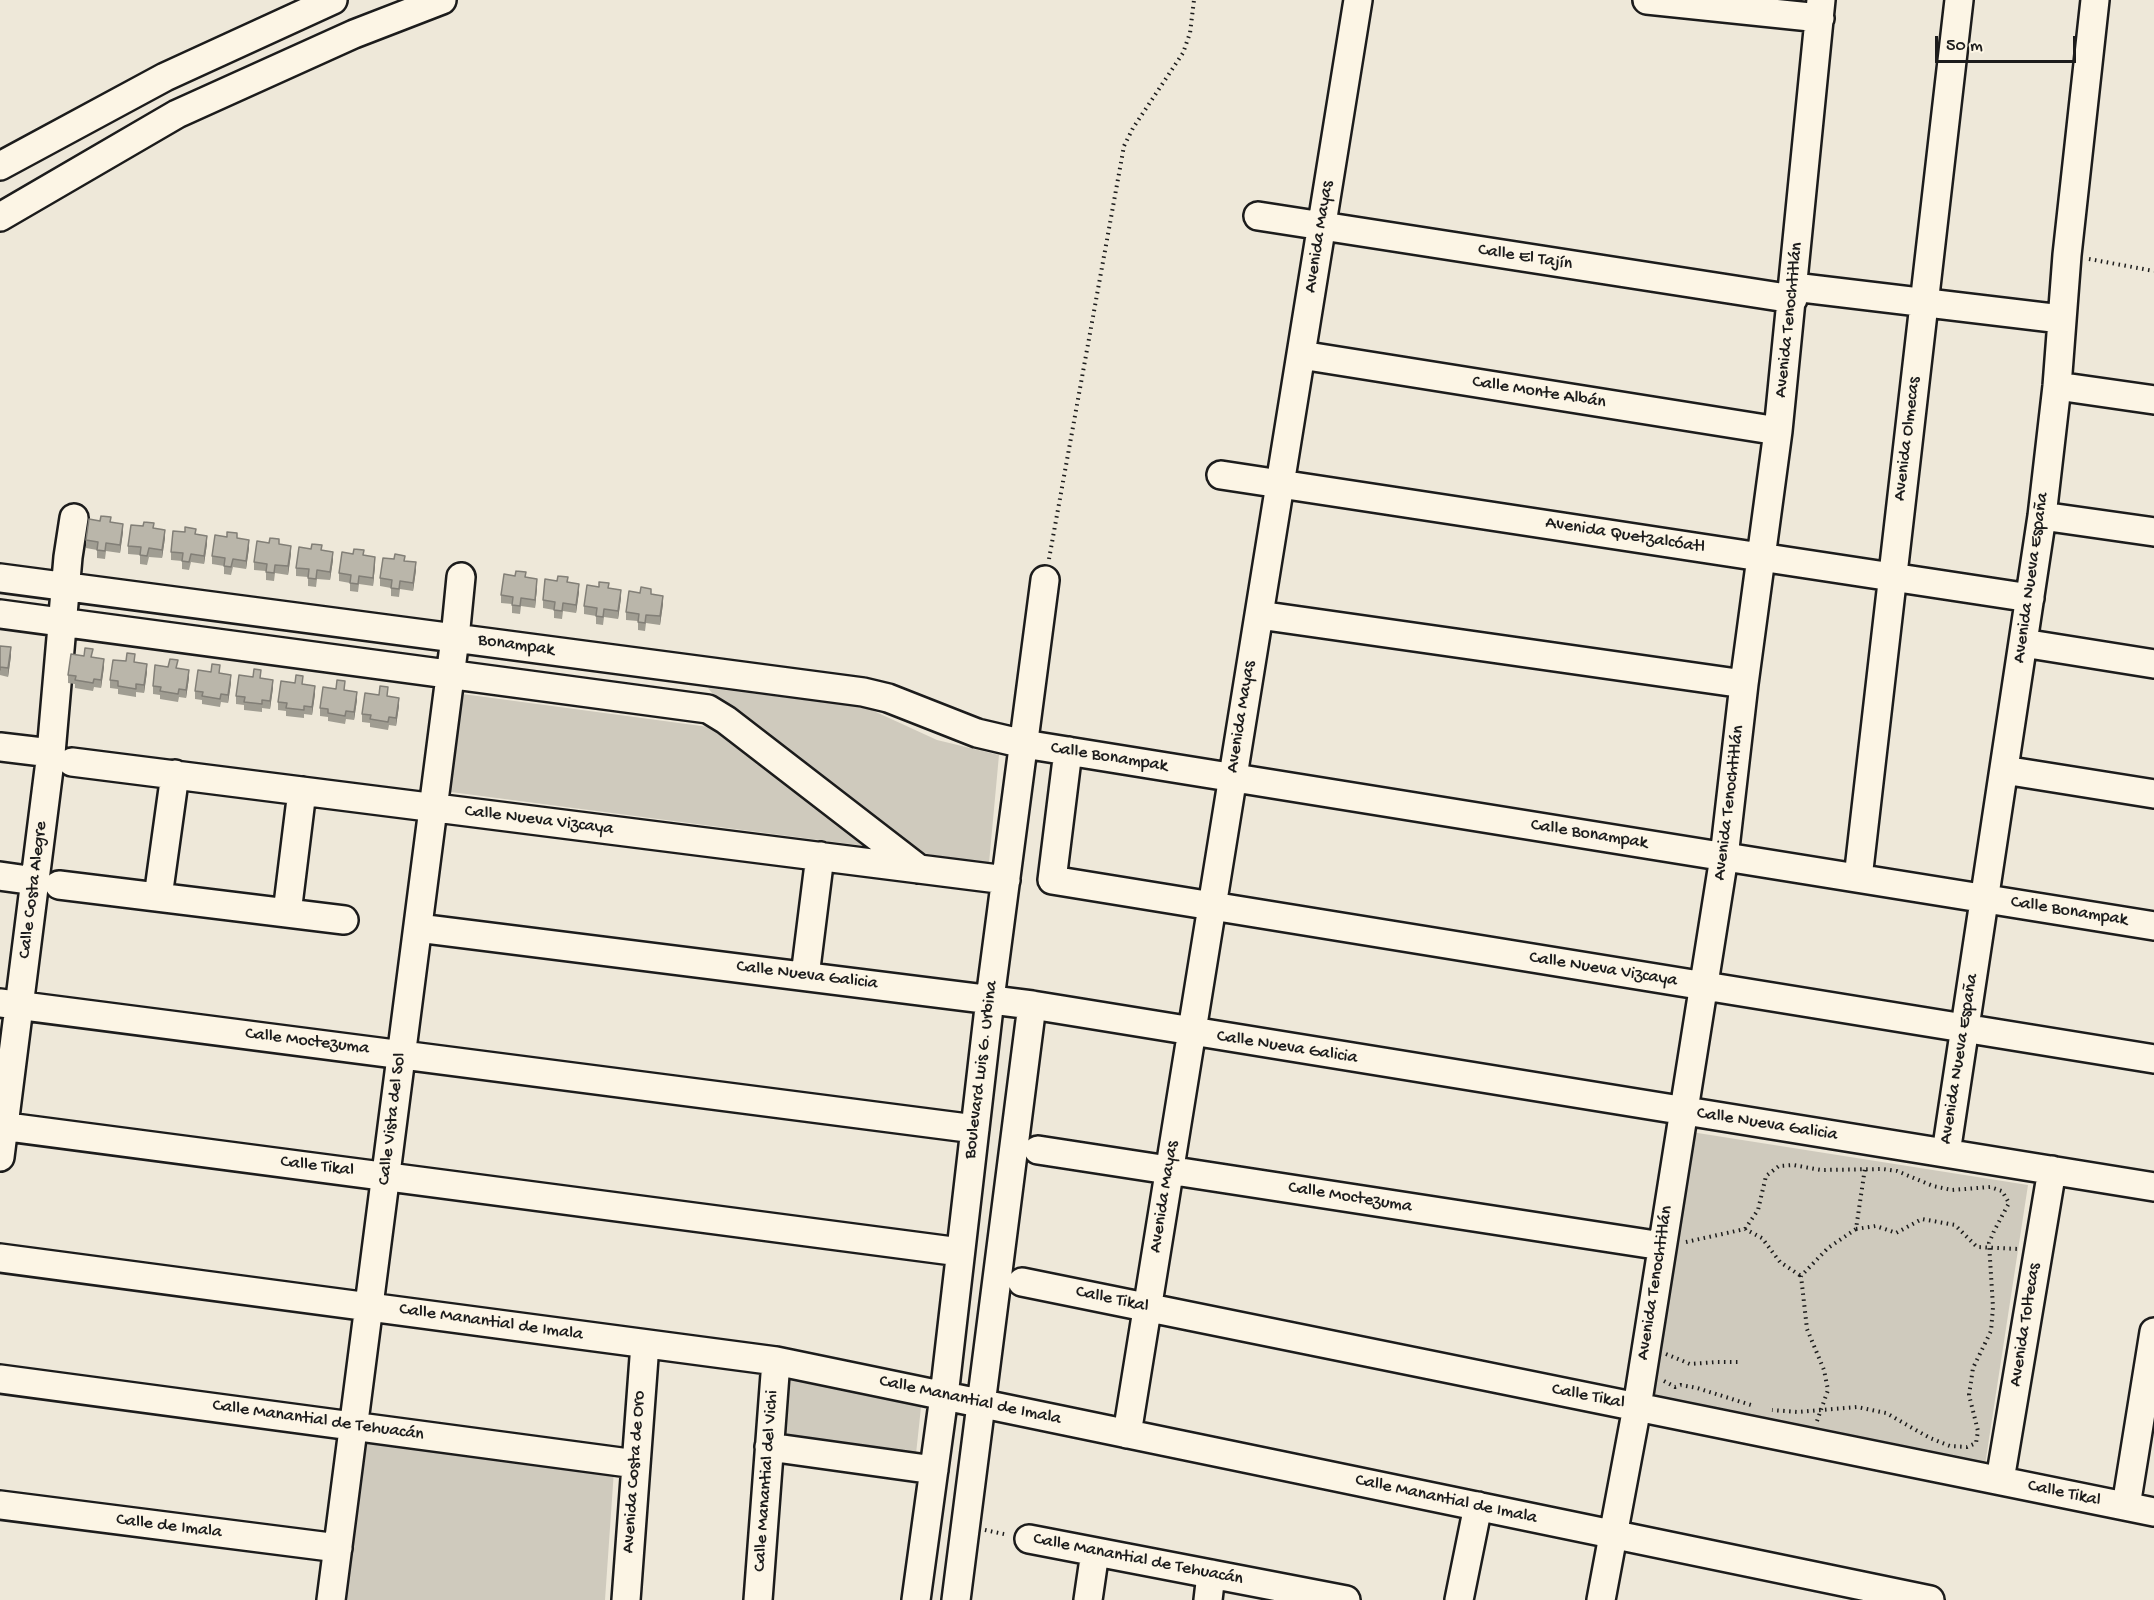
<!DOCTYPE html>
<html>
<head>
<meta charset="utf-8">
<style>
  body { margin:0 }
  #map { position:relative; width:2154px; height:1600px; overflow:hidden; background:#eee8d9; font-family:"Gochi Hand",sans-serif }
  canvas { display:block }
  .scale { position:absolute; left:1935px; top:36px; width:141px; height:27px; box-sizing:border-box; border:3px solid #1c1c1c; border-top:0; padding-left:8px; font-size:18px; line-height:21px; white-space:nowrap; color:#1c1c1c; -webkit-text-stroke:4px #fcf5e5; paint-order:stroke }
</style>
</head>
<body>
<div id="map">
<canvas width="2154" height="1600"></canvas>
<div class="scale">50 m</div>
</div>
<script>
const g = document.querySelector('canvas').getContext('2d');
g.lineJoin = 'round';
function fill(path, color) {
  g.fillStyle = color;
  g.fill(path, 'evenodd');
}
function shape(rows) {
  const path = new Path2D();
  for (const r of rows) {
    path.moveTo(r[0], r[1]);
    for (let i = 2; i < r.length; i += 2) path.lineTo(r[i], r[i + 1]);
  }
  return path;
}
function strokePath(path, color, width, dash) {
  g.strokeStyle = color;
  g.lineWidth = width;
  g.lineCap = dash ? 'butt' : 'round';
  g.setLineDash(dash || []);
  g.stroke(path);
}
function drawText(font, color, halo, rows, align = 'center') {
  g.font = font + ' "Gochi Hand",sans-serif';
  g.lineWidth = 5;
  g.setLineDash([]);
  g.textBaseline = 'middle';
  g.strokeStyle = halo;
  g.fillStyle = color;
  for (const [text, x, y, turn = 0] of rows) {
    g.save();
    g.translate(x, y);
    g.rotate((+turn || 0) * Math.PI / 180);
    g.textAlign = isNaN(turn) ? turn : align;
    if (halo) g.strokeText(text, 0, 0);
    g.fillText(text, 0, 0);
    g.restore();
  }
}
fill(shape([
  [708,688,865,707,937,740,999,755,989,863,926,854,724,708],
  [455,693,709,727,873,847,443,791],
  [1685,1131,2028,1185,1985,1465,1643,1399],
  [777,1371,922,1398,916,1454,773,1432],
  [361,1438,614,1470,605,1600,339,1600]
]), '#cfcabd');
const minor = shape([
  [1647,0,1820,18],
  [0,166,165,77,333,0],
  [1258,216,1793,299],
  [0,217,177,114,354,34,442,0],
  [1794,287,2061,319],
  [1301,355,1778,431],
  [2057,386,2154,400],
  [1221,475,2030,598],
  [2042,516,2154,532],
  [0,578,863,692,888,698,977,733,1024,744,2154,926],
  [0,614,708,709,726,720,919,869],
  [1259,615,1744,684],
  [2023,643,2154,664],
  [0,747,51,753],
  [1068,751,1052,880,2154,1059],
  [72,762,1006,880],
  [2004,770,2154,794],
  [0,876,35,881],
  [1858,878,1959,0],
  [59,885,344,920],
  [158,897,175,774],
  [287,913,302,791],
  [418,928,1032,1005,2154,1187],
  [805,976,820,856],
  [0,1003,975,1129],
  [0,1126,960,1252],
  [1038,1150,1662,1246],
  [1946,1153,2042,516,2057,386,2067,255,2095,0],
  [0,1157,51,753,68,557,74,518],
  [0,1258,776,1361,1930,1600],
  [1022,1282,2154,1512],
  [0,1379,636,1464],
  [1127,1434,1358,0],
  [769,1447,934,1470],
  [2000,1480,2052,1170],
  [0,1505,338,1548],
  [2126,1506,2154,1332],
  [1029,1539,1346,1600],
  [331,1600,455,638,461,577],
  [626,1600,645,1344],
  [758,1600,776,1361],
  [916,1600,944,1396,990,999,1045,580],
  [956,1600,1032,1005],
  [1088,1600,1095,1552],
  [1208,1600,1211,1574],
  [1459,1600,1478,1506],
  [1601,1600,1637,1407,1724,857,1744,684,1778,431,1821,0]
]);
strokePath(minor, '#1c1c1c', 32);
strokePath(shape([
  [2089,259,2154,271],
  [1049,559,1124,146,1133,128,1183,53,1190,33,1194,0],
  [1745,1229,1758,1210,1766,1176,1779,1166,1793,1165,1821,1170,1883,1169,1897,1171,1933,1186,1952,1190,1990,1187,2002,1191,2009,1203,1994,1231,1989,1243,1993,1307,1991,1331,1973,1368,1969,1395,1978,1431,1976,1443,1967,1447,1950,1446,1930,1438,1886,1413,1857,1407,1798,1412,1772,1410],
  [1856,1229,1876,1226,1896,1233,1922,1219,1955,1225,1977,1247,2018,1249],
  [1686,1242,1745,1229,1762,1238,1780,1262,1801,1276],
  [1666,1354,1690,1364,1717,1362,1739,1362],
  [1664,1381,1675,1387,1681,1385,1697,1388,1751,1405],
  [1817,1421,1828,1390,1824,1370,1807,1329,1801,1276,1828,1248,1856,1229,1865,1168],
  [985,1530,1008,1535]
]), '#1c1c1c', 4, [1.5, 4.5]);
strokePath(minor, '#fcf5e5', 27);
fill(shape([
  [100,521,111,522,123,532,120,553,106,551,105,559,97,558,97,550,86,548,86,540],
  [143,526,154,528,165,538,162,558,149,557,147,565,140,564,140,555,128,554,128,546],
  [196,534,207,544,204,564,191,562,189,570,182,569,182,561,171,560,171,552],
  [237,538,249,548,246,569,233,567,231,575,224,574,224,566,212,564,212,556],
  [279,544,291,554,288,575,275,573,274,581,266,580,266,571,254,570,254,562],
  [322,550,333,560,330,580,317,579,316,587,308,586,308,577,296,576,296,568],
  [364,555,375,565,373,586,359,584,358,592,350,591,350,583,339,581,339,573],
  [405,561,416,570,413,591,400,589,399,597,391,596,391,588,380,586,380,578],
  [526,577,537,587,535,608,521,606,520,614,512,613,512,604,501,603,501,595],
  [568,582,579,592,576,613,563,611,562,619,554,618,554,610,543,608,543,600],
  [609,588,621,598,618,619,604,617,603,625,596,624,596,616,584,614,584,606],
  [651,594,663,604,660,625,646,623,645,631,638,630,638,621,626,620,626,612],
  [0,646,11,656,8,677,0,675],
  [93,657,104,667,101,688,94,687,93,691,75,688,75,684,68,683,68,675],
  [135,663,147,672,144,693,136,692,136,697,118,694,118,689,110,688,110,680],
  [178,668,189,678,186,698,179,697,178,702,160,699,160,695,153,694,153,686],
  [220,673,231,683,228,703,221,702,220,707,202,704,202,700,195,699,195,691],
  [261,678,273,688,270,709,262,708,262,712,244,710,244,705,236,704,236,696],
  [303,684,315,694,312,715,304,714,304,718,286,716,286,711,278,710,278,702],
  [345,690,357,700,354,720,346,719,345,724,328,721,328,717,320,716,320,708],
  [379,695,388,696,399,706,396,726,389,725,388,730,370,727,370,723,362,722,362,714]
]), '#a09d92');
fill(shape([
  [123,524,123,532,120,553,120,545],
  [165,530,165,538,162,558,162,550],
  [207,536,207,544,204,564,204,556],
  [249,540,249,548,246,569,246,561],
  [291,546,291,554,288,575,288,566],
  [333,552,333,560,330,580,330,572],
  [375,557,375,565,373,586,373,578],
  [416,562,416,570,413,591,413,583],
  [537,579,537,587,535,608,535,600],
  [579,584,579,592,576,613,576,605],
  [621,590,621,598,618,619,618,611],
  [663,596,663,604,660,625,660,616],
  [11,647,11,656,8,677,8,668],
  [104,659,104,667,101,688,101,680],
  [147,664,147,672,144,693,144,685],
  [189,670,189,678,186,698,186,690],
  [231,675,231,683,228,703,228,695],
  [273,680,273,688,270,709,270,701],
  [315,686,315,694,312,715,312,707],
  [357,692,357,700,354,720,354,712],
  [399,698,399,706,396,726,396,718]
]), '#827f77');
const building = shape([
  [101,516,111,517,110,522,123,524,120,545,106,543,105,551,97,550,98,542,86,540,89,519,100,521,101,516],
  [144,522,154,523,153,528,165,530,162,550,149,548,147,556,140,555,141,547,128,546,131,525,143,526,144,522],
  [185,527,196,529,195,534,207,536,204,556,191,554,189,562,182,561,183,553,171,552,173,531,185,532,185,527],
  [227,532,237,533,237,538,249,540,246,561,233,559,231,567,224,566,225,558,212,556,215,535,227,537,227,532],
  [270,538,279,539,279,544,291,546,288,566,275,565,274,573,266,572,267,564,254,562,257,541,269,543,270,538],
  [312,544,322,545,321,550,333,552,330,572,317,570,316,579,308,578,309,569,296,568,299,547,311,549,312,544],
  [354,549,364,550,363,555,375,557,373,578,359,576,358,584,350,583,351,575,339,573,342,552,353,554,354,549],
  [395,554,405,556,404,561,416,562,413,583,400,581,399,589,391,588,392,580,380,578,383,558,394,559,395,554],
  [516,571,526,572,525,577,537,579,535,600,521,598,520,606,512,605,513,597,501,595,504,574,515,576,516,571],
  [558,576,568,577,567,582,579,584,576,605,563,603,562,611,554,610,555,602,543,600,545,579,557,581,558,576],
  [599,582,609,583,608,588,621,590,618,611,604,609,603,617,596,616,597,608,584,606,587,585,599,587,599,582],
  [641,587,651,589,651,594,663,596,660,616,646,615,645,623,638,622,639,614,626,612,629,591,640,593,641,587],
  [0,646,11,647,8,668,0,667,0,670,0,646],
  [85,648,93,649,91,657,104,659,101,680,94,679,93,683,75,680,76,676,68,675,71,654,84,656,85,648],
  [127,653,135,654,134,662,147,664,144,685,136,684,136,689,118,686,118,681,110,680,113,660,126,661,127,653],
  [170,659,178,660,176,668,189,670,186,690,179,689,178,694,160,691,161,687,153,686,155,665,168,667,170,659],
  [212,664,220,665,219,673,231,675,228,695,221,694,220,699,202,696,203,692,195,691,198,670,211,672,212,664],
  [254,669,261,670,260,678,273,680,270,701,262,700,262,704,244,702,245,697,236,696,239,675,253,677,254,669],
  [296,675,303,676,302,684,315,686,312,707,304,706,304,710,286,708,287,703,278,702,281,681,295,683,296,675],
  [337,680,345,681,344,690,357,692,354,712,346,711,345,716,328,713,328,709,320,708,323,687,336,689,337,680],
  [380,686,388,687,387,696,399,698,396,718,389,717,388,722,370,719,371,715,362,714,365,693,379,695,380,686]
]);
fill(building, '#bab6aa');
strokePath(building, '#827f77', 1.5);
drawText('18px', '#1c1c1c', '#fcf5e5', [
  ["Avenida Mayas",1320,237,-81],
  ["Calle El Tajín",1525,258,9],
  ["Avenida Tenochtitlán",1790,320,-84],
  ["Calle Monte Albán",1539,393,9],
  ["Avenida Olmecas",1908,439,-83],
  ["Avenida Quetzalcóatl",1625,536,9],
  ["Avenida Nueva España",2032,578,-82],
  ["Bonampak",516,646,8],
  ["Avenida Mayas",1242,717,-81],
  ["Calle Bonampak",1109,758,9],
  ["Avenida Tenochtitlán",1730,803,-83],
  ["Calle Nueva Vizcaya",539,821,7],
  ["Calle Bonampak",1589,835,9],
  ["Calle Costa Alegre",34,890,-83],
  ["Calle Bonampak",2069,912,9],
  ["Calle Nueva Vizcaya",1603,970,9],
  ["Calle Nueva Galicia",807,976,7],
  ["Calle Moctezuma",307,1042,7],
  ["Calle Nueva Galicia",1287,1048,9],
  ["Avenida Nueva España",1960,1059,-81],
  ["Boulevard Luis G. Urbina",982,1070,-83],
  ["Calle Vista del Sol",393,1119,-83],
  ["Calle Nueva Galicia",1767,1125,9],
  ["Calle Tikal",317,1167,7],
  ["Avenida Mayas",1165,1197,-81],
  ["Calle Moctezuma",1350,1198,9],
  ["Avenida Tenochtitlán",1656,1283,-81],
  ["Calle Tikal",1112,1300,12],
  ["Calle Manantial de Imala",491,1323,8],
  ["Avenida Toltecas",2026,1325,-81],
  ["Calle Tikal",1588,1397,11],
  ["Calle Manantial de Imala",970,1401,12],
  ["Calle Manantial de Tehuacán",318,1421,8],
  ["Avenida Costa de Oro",635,1472,-86],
  ["Calle Manantial del Vichi",767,1481,-86],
  ["Calle Tikal",2064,1494,12],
  ["Calle Manantial de Imala",1446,1500,12],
  ["Calle de Imala",169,1527,7],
  ["Calle Manantial de Tehuacán",1138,1560,11]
]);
</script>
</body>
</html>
